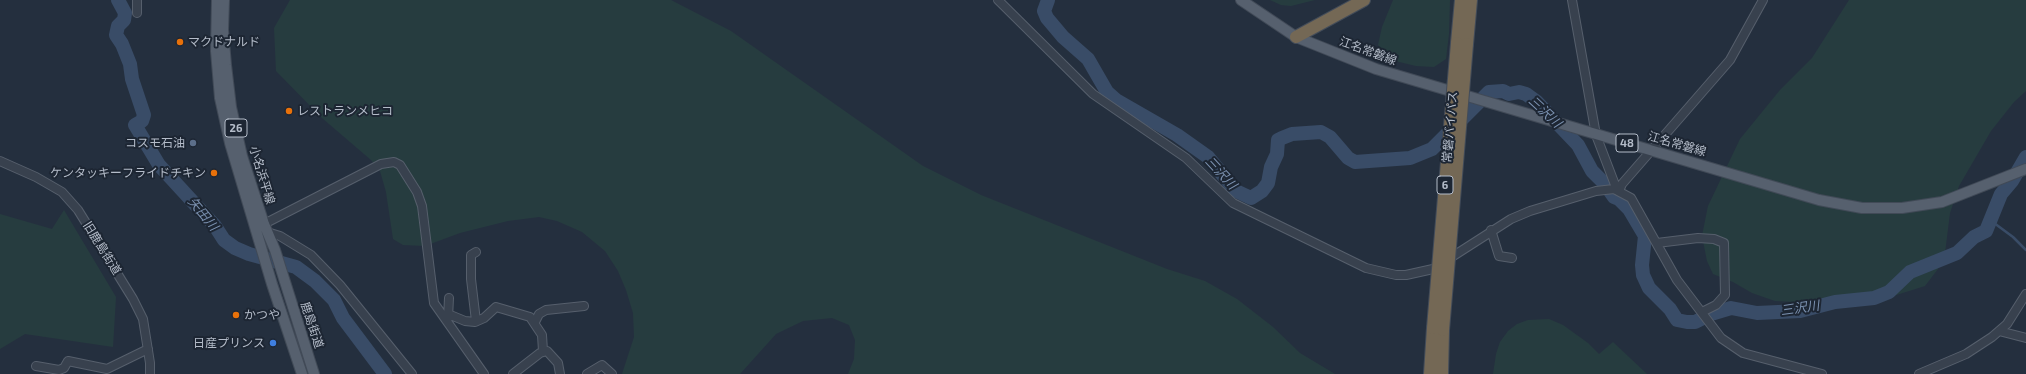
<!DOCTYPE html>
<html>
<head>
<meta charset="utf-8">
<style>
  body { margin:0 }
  canvas { display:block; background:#242f3e }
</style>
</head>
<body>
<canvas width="2026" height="374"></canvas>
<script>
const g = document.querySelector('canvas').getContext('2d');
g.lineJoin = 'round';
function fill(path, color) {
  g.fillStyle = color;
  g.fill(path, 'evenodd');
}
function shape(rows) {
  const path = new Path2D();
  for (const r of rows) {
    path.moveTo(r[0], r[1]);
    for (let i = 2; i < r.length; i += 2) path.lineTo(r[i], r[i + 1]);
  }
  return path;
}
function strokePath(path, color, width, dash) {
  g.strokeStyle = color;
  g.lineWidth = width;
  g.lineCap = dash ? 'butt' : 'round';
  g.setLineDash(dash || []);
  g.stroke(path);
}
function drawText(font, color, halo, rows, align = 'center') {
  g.font = font + ' "Exo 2","Noto Sans JP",sans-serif';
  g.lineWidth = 4;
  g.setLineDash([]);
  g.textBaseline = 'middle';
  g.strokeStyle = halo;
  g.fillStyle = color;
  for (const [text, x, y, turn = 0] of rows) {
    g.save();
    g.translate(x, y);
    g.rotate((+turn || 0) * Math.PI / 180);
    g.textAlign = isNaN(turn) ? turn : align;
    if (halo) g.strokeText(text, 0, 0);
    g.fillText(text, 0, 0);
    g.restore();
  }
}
fill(shape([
  [290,0,671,0,731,31,923,166,981,195,1167,269,1205,281,1237,299,1273,327,1300,353,1335,374,848,374,854,359,855,340,849,325,832,318,803,321,776,334,740,374,622,374,634,337,633,313,626,290,618,271,605,251,582,232,557,221,539,217,508,221,460,233,425,246,403,245,393,239,386,192,380,171,371,160,322,118,276,71,274,28],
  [1270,0,1315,0,1291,6,1281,5],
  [1393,0,1450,0,1449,34,1446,59,1434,67,1416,66,1391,60,1378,45,1382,27],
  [1849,0,2026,0,2026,91,2014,102,1991,131,1959,186,1950,213,1944,261,1925,286,1890,297,1868,300,1817,303,1775,301,1752,293,1733,282,1713,274,1707,261,1702,236,1708,206,1740,139,1780,90,1812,58],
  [64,210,116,297,113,347,25,334,0,349,0,214,52,229],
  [1549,319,1563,325,1588,343,1599,354,1613,342,1647,374,1493,374,1496,354,1500,342,1508,331,1517,324,1528,320]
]), '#263c3f');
strokePath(shape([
  [1990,220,2013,237,2026,250]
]), '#394c67', 2.5);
strokePath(shape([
  [118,0,125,13,124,20,118,26,116,35,122,44,130,64,132,79,144,115,142,121,135,125,159,165,215,226,224,240,235,248,249,254,296,267,315,281,334,300,343,318,385,374],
  [1048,0,1044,11,1047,18,1063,37,1088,59,1107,92,1116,100,1177,135,1208,157,1236,191,1251,198,1262,191,1268,183,1271,167,1277,154,1278,140,1282,138,1292,134,1321,132,1330,137,1348,158,1355,162,1410,158,1432,149,1489,92,1503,91,1509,94,1519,92,1526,94,1537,102,1578,145,1592,171,1605,184,1614,197,1619,199,1629,209,1645,236,1642,265,1643,275,1649,288,1670,309,1677,320,1687,322,1695,322,1711,314,1731,308,1757,313,1800,311,1835,302,1874,298,1889,292,1910,272,1957,253,1974,237,1986,231,2001,194,2012,181,2026,157]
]), '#394c67', 14);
const minor = shape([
  [137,0,137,13],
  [998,0,1093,94,1186,158,1233,203,1366,268,1396,275,1406,275,1433,269,1511,219,1530,211,1596,191,1614,189,1631,198,1677,280,1721,338,1743,353,1822,374],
  [1572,0,1596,135,1617,190],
  [0,161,36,177,62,192,78,210,133,299,143,319,150,363,150,374],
  [1619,191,1622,184,1730,60,1763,0],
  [264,224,381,164,394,162,400,165,417,192,422,206,434,303,484,374],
  [1491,230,1499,256,1512,258],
  [267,232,280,236,311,255,340,285,412,374],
  [1657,243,1698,238,1714,239,1724,243,1725,295,1716,305,1702,312],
  [448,314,465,321,475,322,484,318,496,307,530,317,542,335,543,351],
  [448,318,449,298],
  [476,321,471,279,471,255,476,252],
  [535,322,539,314,546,310,584,306],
  [1999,331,2026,338],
  [36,366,59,370,64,368,68,361,107,369,148,349],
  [513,374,540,353,547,351,558,363,560,374],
  [587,374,602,365,612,374],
  [1919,374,1966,354,1992,337,2007,324,2026,294]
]);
const major = shape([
  [217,0,216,51,220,98,230,143,272,284,302,374],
  [224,0,223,30,226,65,231,107,242,156,264,224,275,250,314,374],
  [1241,0,1296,37,1376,69,1819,200,1862,208,1902,208,1942,202,2026,169]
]);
const highway = shape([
  [1296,37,1364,0],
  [1457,43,1461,0],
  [1467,44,1471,0],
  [1430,374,1433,328],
  [1442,374,1443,330]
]);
strokePath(minor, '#565f6c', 10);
strokePath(major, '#414a57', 12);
strokePath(highway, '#434c59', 14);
strokePath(minor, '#38414e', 8);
strokePath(major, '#56606e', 10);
strokePath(highway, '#746855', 12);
const highwayBridge = shape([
  [1433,328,1457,43],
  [1443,330,1467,44]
]);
strokePath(highwayBridge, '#434c59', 14, []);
strokePath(highwayBridge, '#746855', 12);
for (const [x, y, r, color] of [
  [180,42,4,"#e8710a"],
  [289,111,4,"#e8710a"],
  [193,143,4,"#5c6f8a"],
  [214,173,4,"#e8710a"],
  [236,315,4,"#e8710a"],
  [273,343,4,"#3f7fe0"]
]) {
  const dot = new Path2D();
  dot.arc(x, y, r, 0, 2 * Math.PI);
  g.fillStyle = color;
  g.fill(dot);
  strokePath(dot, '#1d2633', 1.5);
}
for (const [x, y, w] of [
  [236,128,22],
  [1627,143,22],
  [1445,185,16]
]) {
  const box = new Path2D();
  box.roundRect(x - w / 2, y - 9, w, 18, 3);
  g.fillStyle = '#1d2633';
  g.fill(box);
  strokePath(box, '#b4bcc9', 1);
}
drawText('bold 11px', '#b4bcc9', null, [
  ["26",236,128],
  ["48",1627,143],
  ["6",1445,185]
]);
drawText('12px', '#b4bcc9', '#1d2633', [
  ["マクドナルド",188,42],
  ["レストランメヒコ",297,111],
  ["コスモ石油",185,143,"right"],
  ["ケンタッキーフライドチキン",206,173,"right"],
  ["かつや",244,315],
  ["日産プリンス",265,343,"right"]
], 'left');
drawText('12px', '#b4bcc9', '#1d2633', [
  ["江名常磐線",1368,51,20],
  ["常磐バイパス",1450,127,-85],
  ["江名常磐線",1677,144,16],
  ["小名浜平線",262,175,73],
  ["旧鹿島街道",102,248,58],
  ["鹿島街道",312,325,72]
]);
drawText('italic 13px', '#7c92b1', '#1d2633', [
  ["三沢川",1545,112,43],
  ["三沢川",1221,173,47],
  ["矢田川",203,214,50],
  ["三沢川",1800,308,-8]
]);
</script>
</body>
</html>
